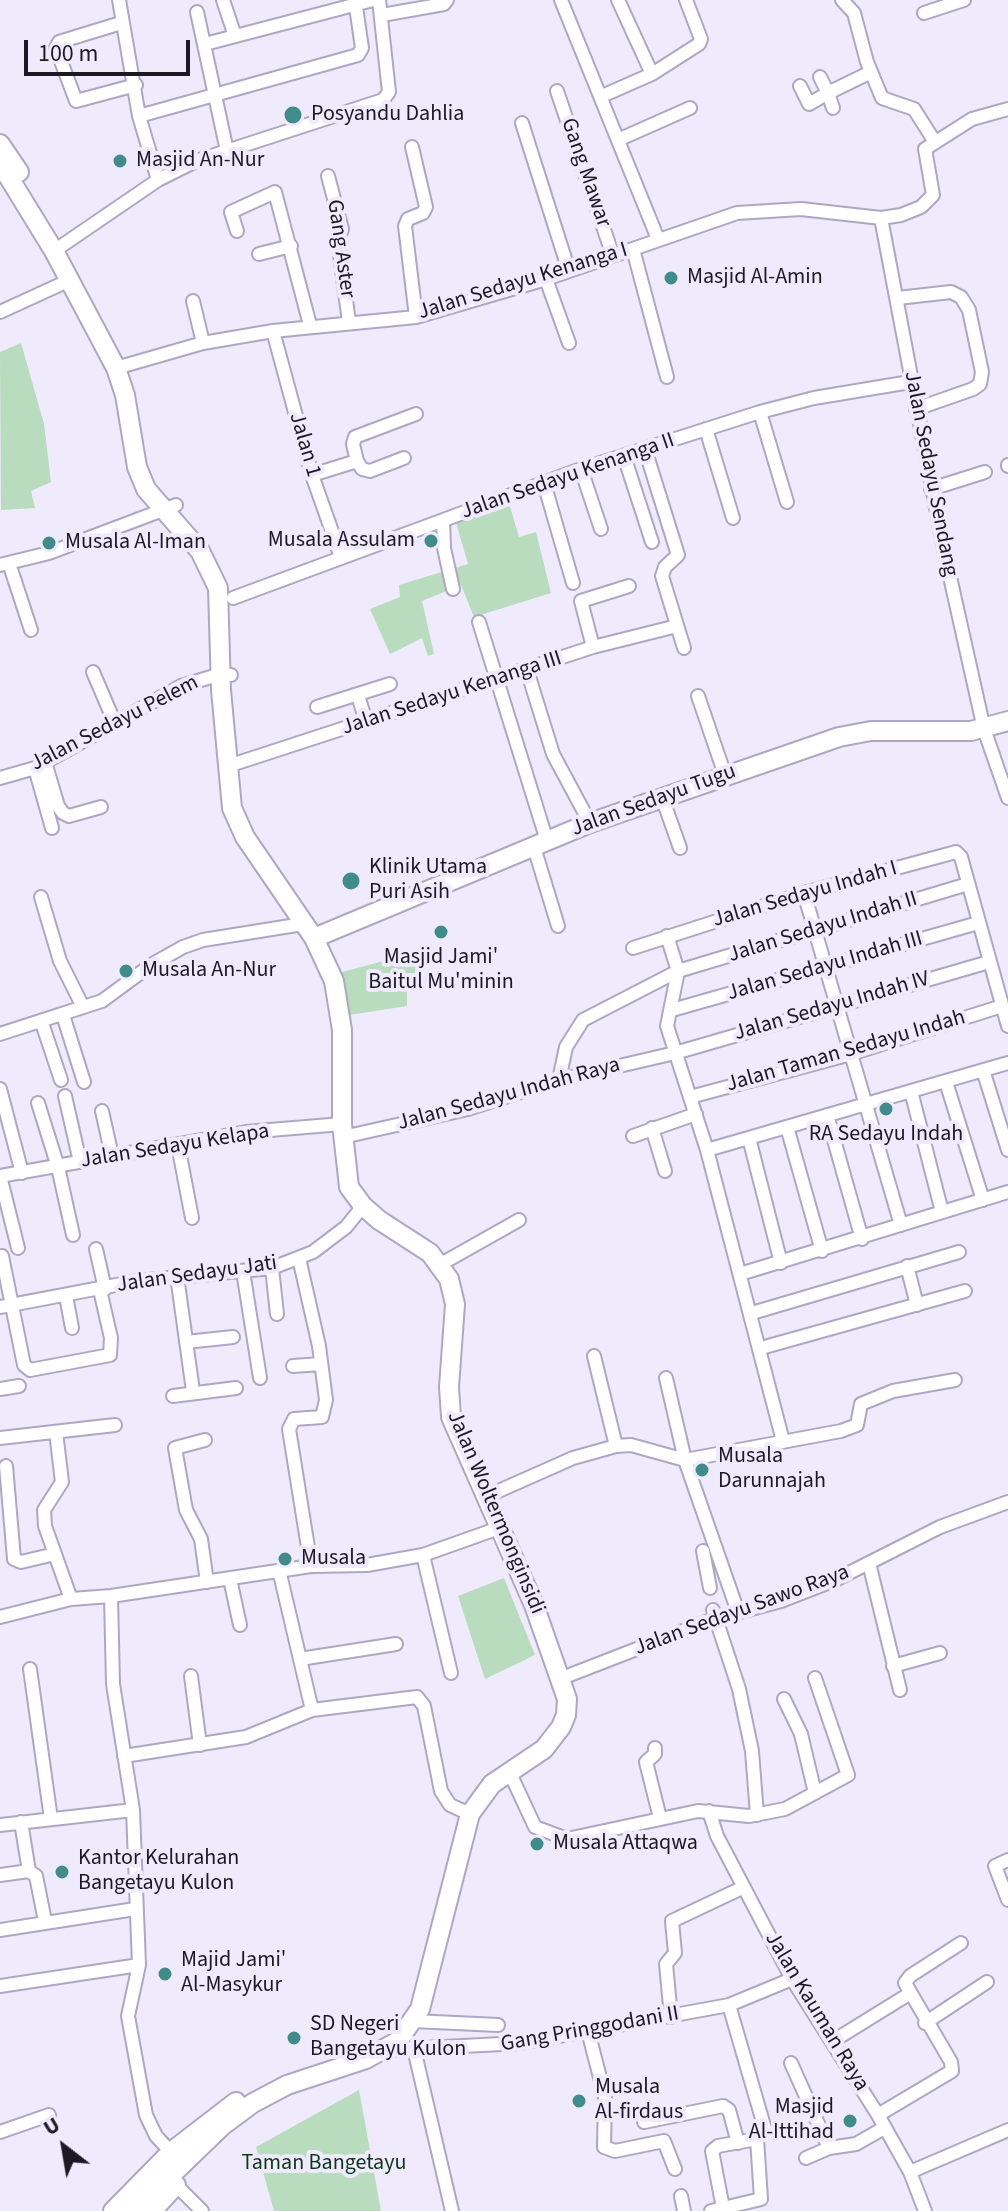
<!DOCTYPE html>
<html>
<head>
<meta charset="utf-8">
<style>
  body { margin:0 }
  #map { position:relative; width:1008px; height:2211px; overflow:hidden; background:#efebfc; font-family:"Source Sans 3",sans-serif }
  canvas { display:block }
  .north { position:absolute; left:24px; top:2107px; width:80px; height:80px; -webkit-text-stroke:6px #efebfc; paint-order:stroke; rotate:329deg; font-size:22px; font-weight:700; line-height:32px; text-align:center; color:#1b1923 }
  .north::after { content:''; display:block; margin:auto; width:28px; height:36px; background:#1b1923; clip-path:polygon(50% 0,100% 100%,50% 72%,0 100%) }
  .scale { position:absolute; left:24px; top:40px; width:166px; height:36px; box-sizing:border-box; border:4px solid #1b1923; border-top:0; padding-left:10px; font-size:24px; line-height:28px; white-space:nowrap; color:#1b1923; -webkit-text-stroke:6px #efebfc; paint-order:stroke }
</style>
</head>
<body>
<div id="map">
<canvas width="1008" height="2211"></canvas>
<div class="north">U</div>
<div class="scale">100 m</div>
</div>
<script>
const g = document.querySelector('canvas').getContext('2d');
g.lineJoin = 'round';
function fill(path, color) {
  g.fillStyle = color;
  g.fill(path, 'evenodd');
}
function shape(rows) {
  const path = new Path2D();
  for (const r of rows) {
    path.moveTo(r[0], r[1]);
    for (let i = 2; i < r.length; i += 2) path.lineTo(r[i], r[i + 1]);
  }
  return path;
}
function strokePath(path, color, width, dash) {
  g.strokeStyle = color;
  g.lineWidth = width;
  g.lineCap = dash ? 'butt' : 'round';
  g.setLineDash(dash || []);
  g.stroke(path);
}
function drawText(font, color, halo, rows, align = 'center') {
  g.font = font + ' "Source Sans 3",sans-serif';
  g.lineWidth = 8;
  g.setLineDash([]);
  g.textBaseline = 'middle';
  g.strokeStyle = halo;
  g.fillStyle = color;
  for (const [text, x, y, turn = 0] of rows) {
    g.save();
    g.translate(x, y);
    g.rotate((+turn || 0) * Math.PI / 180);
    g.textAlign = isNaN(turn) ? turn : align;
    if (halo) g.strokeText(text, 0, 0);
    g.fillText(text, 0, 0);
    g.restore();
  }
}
fill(shape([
  [21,343,44,424,51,482,31,491,35,508,1,510,0,352],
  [508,500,519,537,536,532,551,593,474,617,461,585,422,601,434,654,428,656,422,638,390,654,370,609,400,597,399,585,468,564,455,519],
  [417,952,425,985,407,990,407,1006,343,1016,335,974],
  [504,1578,535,1655,485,1679,458,1596],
  [359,2090,381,2211,274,2211,256,2147]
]), '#b9dbbe');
const street = shape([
  [119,0,139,116,158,180],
  [223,0,234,33],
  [561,0,658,239],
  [618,0,652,74],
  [842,0,854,13,867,62,882,98,914,109,935,142],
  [197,12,227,151],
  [924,13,964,0],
  [382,15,444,4,447,0],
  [121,23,59,42,56,48,76,101,136,85],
  [205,44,373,0],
  [820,77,828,93,871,72],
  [800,86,809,104,828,93,833,108],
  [557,91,613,256],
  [602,96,652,74,699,44,701,39,686,0],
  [139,116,358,55,362,48,355,0],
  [522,123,569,271],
  [620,139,690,108],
  [412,147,426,207,423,213,408,219,405,226,416,317],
  [328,176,342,229,338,240,349,322],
  [881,218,944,550,984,729,1008,798],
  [237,231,231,212,275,192,310,325],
  [633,249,667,377],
  [54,251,158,180,196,161,383,100,389,92,379,0],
  [259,254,291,246],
  [546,279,569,343],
  [898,298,951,292,961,297,969,310,982,372,980,384,973,389,916,409],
  [193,301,203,343],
  [0,312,70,280],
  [273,331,312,475,341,557],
  [116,368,203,343,273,331,416,317,546,279,737,213,801,209,881,218,901,215,921,207,933,195,925,149,972,119,1008,109],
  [760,412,787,502],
  [706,429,733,518],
  [645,449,678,555,665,567,662,576,684,648],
  [624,456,652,542],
  [357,461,362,469,370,471,404,458],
  [1008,465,1008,466],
  [581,469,601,529],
  [312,475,357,461,353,444,355,437,416,414],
  [544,483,573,583],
  [931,489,985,472],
  [443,520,444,548,453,589],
  [9,563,31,630],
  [0,565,49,553,176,505],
  [233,598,581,469,760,412,814,398,910,382],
  [479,622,547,841],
  [593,647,581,601,629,586],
  [527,670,553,754,590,823],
  [93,672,114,721],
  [358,695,366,722],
  [698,696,725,775],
  [317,707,390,684],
  [45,762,58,806,63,813,69,816,101,807],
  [228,766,593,647,677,626],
  [35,768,52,828],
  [0,778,35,768,181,686,221,674,231,675],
  [662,797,680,848],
  [534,847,558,926],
  [804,893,901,1225],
  [41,897,60,961,83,1007],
  [667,936,678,971,667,1026,707,1150,783,1441],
  [633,948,804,893,956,852,961,857,1008,1026],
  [672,1010,978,923],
  [63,1015,84,1082],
  [42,1023,61,1080],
  [0,1034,102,1001,151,965,183,947,203,940,303,924],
  [983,1070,1008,1150],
  [559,1080,566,1047,583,1020,678,971,968,884],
  [946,1082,983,1200],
  [0,1089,22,1173],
  [911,1091,942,1212],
  [65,1096,80,1162],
  [690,1097,851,1054,1002,1006],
  [38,1103,58,1167,73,1235],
  [102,1111,112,1156],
  [827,1115,862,1239],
  [787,1127,822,1251],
  [652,1128,665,1171],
  [633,1136,696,1114],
  [343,1137,468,1109,559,1080,675,1053,989,962],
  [749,1138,781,1263],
  [178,1145,192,1218],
  [707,1150,1008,1063],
  [18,1248,0,1176,246,1132,342,1124],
  [96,1249,105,1289],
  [2,1256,24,1365,30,1370,110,1355,111,1338,100,1290],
  [299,1258,319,1346,326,1400,322,1417,294,1419,289,1429,311,1566],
  [441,1264,519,1220],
  [907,1266,917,1305],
  [272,1268,277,1314],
  [243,1271,260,1378],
  [740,1274,1008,1192],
  [177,1276,193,1391],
  [66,1296,72,1328],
  [0,1307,137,1281,272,1268,313,1252,346,1227,363,1206],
  [752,1313,959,1252],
  [186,1342,233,1337],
  [761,1348,965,1291],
  [594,1356,616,1446],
  [293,1366,321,1364],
  [666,1378,685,1460,738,1612],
  [0,1389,19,1386],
  [173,1396,236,1388],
  [56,1432,62,1482,44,1510,45,1526,71,1599],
  [0,1438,115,1425],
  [205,1440,175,1448,186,1510,201,1539,207,1582],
  [6,1466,14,1559,21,1562,55,1554],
  [485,1497,573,1458,616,1446,631,1445,685,1460,841,1431,857,1425,861,1404,893,1391,955,1380],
  [703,1551,710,1588],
  [423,1555,451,1673],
  [869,1563,900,1690],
  [279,1570,312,1710],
  [230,1579,240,1625],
  [111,1596,113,1684,133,1810,139,1965,128,2016,146,2115,156,2136,171,2152],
  [713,1610,739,1689,752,1751,757,1815],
  [0,1617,71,1599,111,1596,311,1566,367,1565,423,1555,499,1528],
  [300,1659,396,1644],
  [893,1666,940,1653],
  [30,1669,51,1819],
  [191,1676,200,1745],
  [562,1678,714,1619,781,1601,835,1580,940,1527,1008,1502],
  [784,1699,801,1734,815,1793],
  [655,1748,655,1754,646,1762,660,1818],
  [124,1756,246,1737,312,1710,417,1697,424,1706,441,1791,450,1805,470,1814],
  [509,1771,535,1827,567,1839,698,1811,749,1816,785,1809,848,1775,815,1678],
  [709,1811,717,1836,792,1979,878,2115,910,2172,925,2211],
  [21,1822,29,1871,36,1876,45,1921],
  [0,1825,133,1810],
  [1008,1860,995,1866,1008,1900],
  [0,1875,29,1871],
  [0,1930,135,1909],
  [0,1986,139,1965],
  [671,2017,666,1964,675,1953,672,1921,744,1887],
  [413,2021,498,2025],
  [925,2023,987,1982],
  [588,2031,605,2097,604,2147,615,2151,664,2141,675,2169],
  [833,2041,909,1994],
  [414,2049,452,2211],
  [385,2050,521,2043,729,2005,792,1979],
  [791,2063,829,2148,856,2144,884,2128],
  [878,2115,952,2071,951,2062,905,1983,910,1976,961,1943],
  [644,2122,723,2106,729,2110,738,2143],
  [0,2132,49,2115],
  [806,2158,829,2148],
  [910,2172,1008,2130],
  [176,2185,202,2211],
  [681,2196,684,2211],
  [723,2208,712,2151,718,2146,757,2139],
  [711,2211,761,2199,757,2139,765,2129,729,2005]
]);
const secondary = shape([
  [0,144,19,172],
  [0,163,54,251,116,368,125,395,137,467,146,489,200,551,218,588,221,690,232,808,245,837,314,938,334,981,342,1030,342,1124,349,1187,363,1206,379,1220,430,1253,449,1279,455,1304,449,1387,451,1417,534,1605,567,1699,566,1715,561,1727,544,1749,492,1784,470,1814,420,2009,398,2041,366,2059,287,2085,253,2103,222,2126,134,2211],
  [314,938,590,823,839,737,871,731,971,731,1008,721],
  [113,2211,171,2152,236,2102],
  [152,2211,176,2185]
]);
strokePath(street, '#aea7c3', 16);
strokePath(secondary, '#aea7c3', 22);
strokePath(street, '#fff', 12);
strokePath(secondary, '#fff', 18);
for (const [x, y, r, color] of [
  [293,115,10,"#428b8b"],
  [120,161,8,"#428b8b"],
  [671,278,8,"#428b8b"],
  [431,541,8,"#428b8b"],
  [49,543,8,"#428b8b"],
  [351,881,10,"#428b8b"],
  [441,932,8,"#428b8b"],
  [126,971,8,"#428b8b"],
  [886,1109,8,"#428b8b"],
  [702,1470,8,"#428b8b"],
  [285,1559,8,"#428b8b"],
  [537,1844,8,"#428b8b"],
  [62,1872,8,"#428b8b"],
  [165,1974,8,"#428b8b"],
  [294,2038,8,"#428b8b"],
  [579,2101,8,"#428b8b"],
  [850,2121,8,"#428b8b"]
]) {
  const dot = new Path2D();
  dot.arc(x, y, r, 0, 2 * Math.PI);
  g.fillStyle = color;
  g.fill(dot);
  strokePath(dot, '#efebfc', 3);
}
drawText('22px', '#1b1923', '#efebfc', [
  ["Posyandu Dahlia",311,115],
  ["Masjid An-Nur",136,161],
  ["Masjid Al-Amin",687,278],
  ["Musala Assulam",415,541,"right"],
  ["Musala Al-Iman",65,543],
  ["Klinik Utama",369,868],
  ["Puri Asih",369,893],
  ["Masjid Jami'",441,958,"center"],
  ["Baitul Mu'minin",441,983,"center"],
  ["Musala An-Nur",142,971],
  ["RA Sedayu Indah",886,1135,"center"],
  ["Musala",718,1457],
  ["Darunnajah",718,1482],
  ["Musala",301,1559],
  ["Musala Attaqwa",553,1844],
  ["Kantor Kelurahan",78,1859],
  ["Bangetayu Kulon",78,1884],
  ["Majid Jami'",181,1961],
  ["Al-Masykur",181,1986],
  ["SD Negeri",310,2025],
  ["Bangetayu Kulon",310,2050],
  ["Musala",595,2088],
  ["Al-firdaus",595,2113],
  ["Masjid",834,2108,"right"],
  ["Al-Ittihad",834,2133,"right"]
], 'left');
drawText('22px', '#1b1923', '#efebfc', [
  ["Gang Mawar",585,173,71],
  ["Gang Aster",340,249,82],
  ["Jalan Sedayu Kenanga I",523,282,-17],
  ["Jalan 1",304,445,74],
  ["Jalan Sedayu Sendang",930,474,79],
  ["Jalan Sedayu Kenanga II",568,477,-19],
  ["Jalan Sedayu Kenanga III",452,694,-18],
  ["Jalan Sedayu Pelem",115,724,-27],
  ["Jalan Sedayu Tugu",654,801,-20],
  ["Jalan Sedayu Indah I",805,895,-16],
  ["Jalan Sedayu Indah II",823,928,-17],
  ["Jalan Sedayu Indah III",825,967,-16],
  ["Jalan Sedayu Indah IV",832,1007,-16],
  ["Jalan Taman Sedayu Indah",846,1052,-16],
  ["Jalan Sedayu Indah Raya",509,1095,-15],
  ["Jalan Sedayu Kelapa",175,1147,-9],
  ["Jalan Sedayu Jati",197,1275,-8],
  ["Jalan Woltermonginsidi",495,1513,67],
  ["Jalan Sedayu Sawo Raya",742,1611,-20],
  ["Jalan Kauman Raya",816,2012,59],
  ["Gang Pringgodani II",590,2030,-10]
]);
drawText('22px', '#0c3719', '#efebfc', [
  ["Taman Bangetayu",324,2164]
]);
</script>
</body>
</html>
